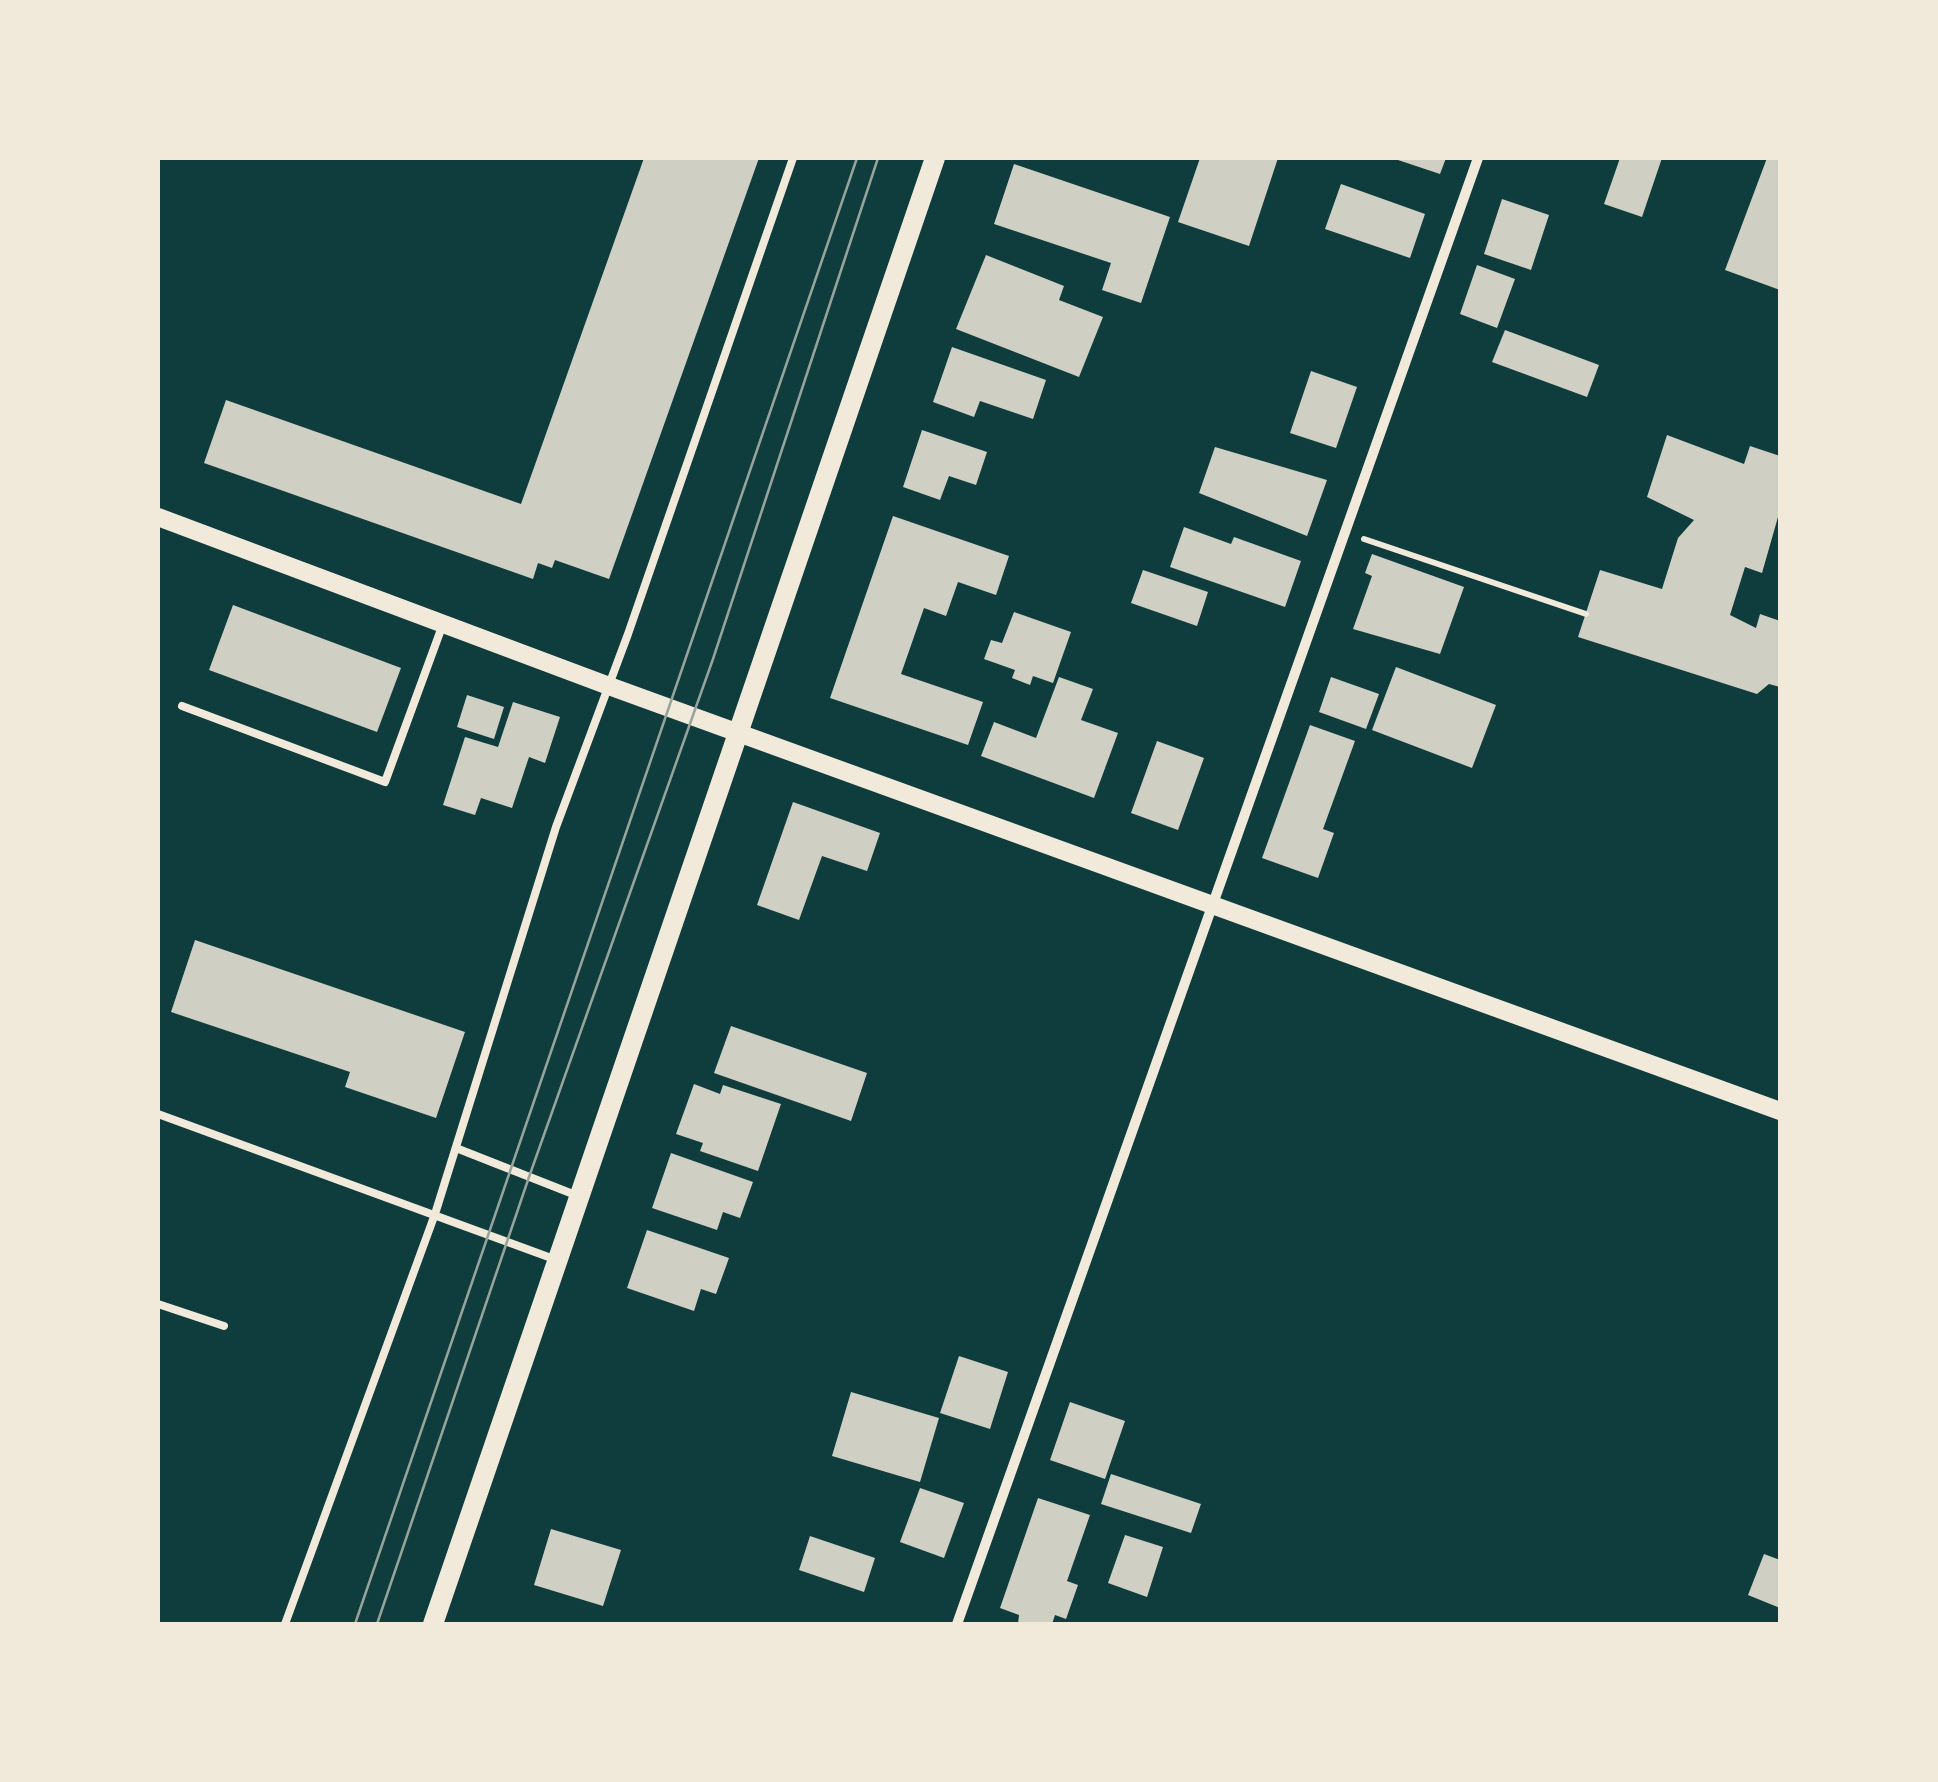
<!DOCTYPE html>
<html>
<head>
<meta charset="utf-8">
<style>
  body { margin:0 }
  #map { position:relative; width:1938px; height:1782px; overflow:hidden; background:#0f3d3e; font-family:Roboto,sans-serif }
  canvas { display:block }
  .frame { position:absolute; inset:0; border:160px solid #f1e9da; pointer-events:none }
</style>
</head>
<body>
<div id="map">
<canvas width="1938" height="1782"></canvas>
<div class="frame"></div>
</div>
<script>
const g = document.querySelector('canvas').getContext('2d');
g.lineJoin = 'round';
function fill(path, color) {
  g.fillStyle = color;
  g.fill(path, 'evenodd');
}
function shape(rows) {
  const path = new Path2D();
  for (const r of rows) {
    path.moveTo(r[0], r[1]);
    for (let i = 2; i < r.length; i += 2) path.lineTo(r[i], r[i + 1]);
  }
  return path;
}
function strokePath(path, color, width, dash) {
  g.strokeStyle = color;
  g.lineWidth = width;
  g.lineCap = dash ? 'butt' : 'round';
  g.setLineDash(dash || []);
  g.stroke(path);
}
fill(shape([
  [644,158,759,158,609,579,555,560,552,568,538,563,533,579,204,463,226,400,521,504],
  [1200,158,1278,158,1249,246,1178,222],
  [1392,158,1446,158,1440,174],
  [1620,158,1662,158,1642,217,1604,204],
  [1767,158,1780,158,1780,290,1725,270],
  [1014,164,1170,217,1141,303,1102,290,1111,263,994,224],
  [1341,184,1425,214,1410,258,1325,229],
  [1502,199,1549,215,1531,270,1484,254],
  [986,255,1064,286,1059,300,1103,317,1079,377,956,329],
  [1477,265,1515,279,1497,328,1460,314],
  [1505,330,1599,365,1587,397,1492,362],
  [952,347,1046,380,1033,419,980,401,974,417,933,402],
  [1311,371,1357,387,1336,448,1290,433],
  [922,430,987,452,976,485,949,476,940,500,903,487],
  [1667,435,1744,464,1750,446,1780,456,1780,510,1762,573,1745,567,1730,615,1756,628,1760,614,1780,621,1780,687,1769,684,1757,694,1578,637,1600,570,1662,589,1678,538,1694,520,1647,497],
  [1215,447,1327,480,1307,536,1199,493],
  [893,516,1009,556,996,595,958,582,946,616,924,608,901,674,983,702,968,745,830,698],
  [1184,527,1231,544,1234,537,1301,561,1285,607,1170,567],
  [1372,554,1464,587,1440,654,1353,629,1372,576,1365,573],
  [1143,570,1208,592,1197,626,1131,603],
  [233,605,401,668,377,732,209,670],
  [1014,612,1071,632,1053,683,1033,676,1030,685,1012,678,1015,670,984,659,991,640,1002,643],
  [1396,667,1496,705,1472,768,1372,730],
  [1059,677,1093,689,1081,720,1118,733,1094,798,981,756,994,722,1036,738],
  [1331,677,1379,694,1366,729,1319,712],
  [467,695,504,707,494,739,457,727],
  [513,702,560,717,545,763,529,757,512,808,481,798,475,815,443,805,465,737,498,747],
  [1310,725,1355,741,1323,829,1334,833,1318,878,1262,858],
  [1157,741,1204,758,1178,830,1131,813],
  [793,802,880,833,867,871,822,856,799,920,757,905],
  [195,940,465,1032,436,1118,345,1087,350,1072,171,1012],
  [731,1026,867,1073,851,1121,714,1073],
  [694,1084,720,1094,723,1085,781,1104,758,1171,700,1151,703,1143,676,1134],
  [671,1153,753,1182,740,1218,723,1212,717,1230,652,1208],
  [647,1230,729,1258,716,1294,701,1289,694,1311,627,1288],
  [959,1356,1008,1372,990,1429,940,1413],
  [851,1392,939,1418,920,1482,832,1456],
  [1070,1402,1125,1421,1105,1479,1050,1460],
  [1111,1474,1201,1504,1191,1533,1101,1504],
  [920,1488,964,1503,944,1558,900,1542],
  [1038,1498,1090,1515,1067,1581,1078,1585,1066,1619,1055,1615,1052,1624,1018,1624,1019,1615,1000,1608],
  [551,1529,621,1550,603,1606,534,1585],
  [1125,1535,1163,1547,1147,1597,1108,1583],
  [810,1536,875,1558,864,1592,799,1570],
  [1764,1554,1780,1560,1780,1608,1748,1595]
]), '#cfcfc3');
strokePath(shape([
  [1364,539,1586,614]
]), '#f1e9da', 6);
strokePath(shape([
  [182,706,385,782,443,624],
  [158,1114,554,1259],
  [456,1148,578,1196],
  [158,1304,224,1326],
  [285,1624,435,1214,556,827,628,634,793,158]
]), '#f1e9da', 8);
strokePath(shape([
  [957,1624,1478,158]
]), '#f1e9da', 10);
strokePath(shape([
  [158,517,609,686,1780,1111]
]), '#f1e9da', 18);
strokePath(shape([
  [433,1624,935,158]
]), '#f1e9da', 20);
strokePath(shape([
  [355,1624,857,158],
  [377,1624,529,1177,713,659,878,158]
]), '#97a49c', 2.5);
</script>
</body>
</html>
